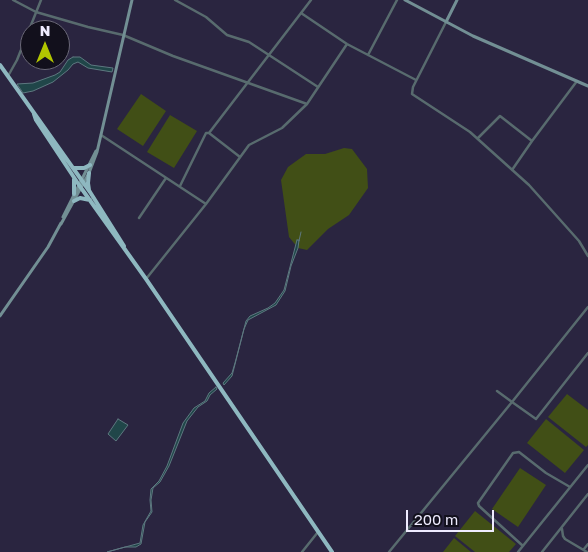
<!DOCTYPE html>
<html>
<head>
<meta charset="utf-8">
<style>
  body { margin:0 }
  #map { position:relative; width:588px; height:552px; overflow:hidden; background:#2a2540; font-family:"Golos Text",sans-serif }
  canvas { display:block }
  .north { position:absolute; left:20px; top:20px; width:50px; height:50px; box-sizing:border-box; background:#12101c; border:1px solid #6a6877; border-radius:50%; rotate:0deg; font-size:14px; font-weight:700; line-height:20px; text-align:center; color:#efecff }
  .north::after { content:''; display:block; margin:auto; width:18px; height:22px; background:#b1c500; clip-path:polygon(50% 0,100% 100%,50% 72%,0 100%) }
  .scale { position:absolute; left:406px; top:510px; width:88px; height:22px; box-sizing:border-box; border:2px solid #efecff; border-top:0; padding-left:6px; font-size:15px; line-height:18px; white-space:nowrap; color:#efecff; -webkit-text-stroke:4px #12101c; paint-order:stroke }
</style>
</head>
<body>
<div id="map">
<canvas width="588" height="552"></canvas>
<div class="north">N</div>
<div class="scale">200 m</div>
</div>
<script>
const g = document.querySelector('canvas').getContext('2d');
g.lineJoin = 'round';
function fill(path, color) {
  g.fillStyle = color;
  g.fill(path, 'evenodd');
}
function shape(rows) {
  const path = new Path2D();
  for (const r of rows) {
    path.moveTo(r[0], r[1]);
    for (let i = 2; i < r.length; i += 2) path.lineTo(r[i], r[i + 1]);
  }
  return path;
}
function strokePath(path, color, width, dash) {
  g.strokeStyle = color;
  g.lineWidth = width;
  g.lineCap = dash ? 'butt' : 'round';
  g.setLineDash(dash || []);
  g.stroke(path);
}
fill(shape([
  [141,94,166,111,143,146,117,129],
  [170,115,197,131,174,168,147,152],
  [344,148,352,149,367,169,368,188,349,215,328,229,307,250,298,248,289,237,281,180,288,167,306,154,325,154],
  [567,394,588,410,588,445,586,447,548,417],
  [546,419,584,450,565,473,527,443],
  [520,468,546,485,518,527,492,509],
  [475,511,516,544,509,552,475,552,455,536],
  [454,538,471,552,443,552]
]), '#414f16');
const water = shape([
  [73,57,80,57,91,65,113,68,112,72,88,68,78,62,73,64,68,70,53,82,33,91,23,93,17,84,33,83,55,75,60,72,68,60,73,57],
  [297,240,299,240,298,248,291,266,285,291,276,305,248,320,244,329,232,376,224,385,223,383,232,373,235,363,246,321,250,316,268,308,275,303,284,290,297,240],
  [216,387,217,389,210,395,207,401,198,407,187,421,169,466,160,482,153,488,151,500,152,512,145,522,141,544,136,547,125,547,107,552,140,543,143,525,151,511,150,500,151,489,159,481,167,466,183,423,194,408,205,401,209,393,216,387],
  [118,419,128,425,116,441,108,434,118,419]
]);
fill(water, '#204649');
strokePath(water, '#5e7880', 1);
strokePath(shape([
  [299,241,301,232]
]), '#5e7880', 1);
strokePath(shape([
  [13,0,36,12,88,27,123,35,173,56,307,104],
  [175,0,206,17,227,35,249,42,318,87],
  [301,13,347,44,416,80],
  [446,22,413,87,412,94,470,132,529,185,579,241,588,256],
  [368,55,397,0],
  [8,76,17,60,41,0],
  [209,133,240,157],
  [101,135,206,204],
  [478,138,500,116,532,141,577,81],
  [512,170,532,141],
  [180,186,206,133,209,133,311,0],
  [139,218,166,178],
  [146,279,206,204,249,145,282,128,307,104,347,44],
  [497,391,512,402,588,307],
  [562,529,563,536,565,539,587,552],
  [523,546,479,506,478,503,513,453,519,452,546,473,570,487],
  [584,549,588,544],
  [302,552,318,532],
  [389,552,512,402,536,419,588,353],
  [518,552,588,465],
  [542,552,588,494]
]), '#586b6e', 2.5);
strokePath(shape([
  [405,0,473,36,588,86],
  [446,22,457,0],
  [63,217,96,151],
  [61,224,89,173,97,152,132,0],
  [0,316,48,247,61,223]
]), '#728f94', 3);
strokePath(shape([
  [0,65,90,192,124,246],
  [34,114,36,120,79,185,146,279,332,552],
  [74,168,84,168,90,165],
  [89,173,88,183,89,190],
  [74,179,74,194],
  [74,201,80,198,90,200]
]), '#8eb8c0', 4);
</script>
</body>
</html>
